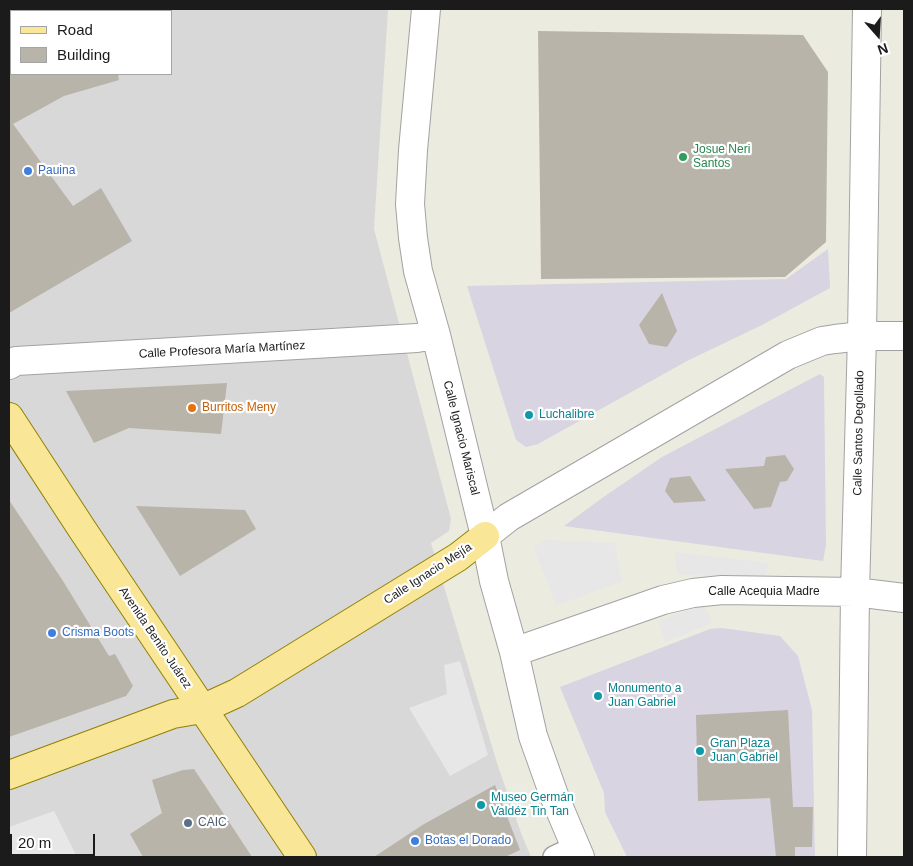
<!DOCTYPE html>
<html>
<head>
<meta charset="utf-8">
<style>
  body { margin:0 }
  #map { position:relative; width:913px; height:866px; overflow:hidden; background:#ecebe0; font-family:Arial,sans-serif }
  canvas { display:block }
  .frame { position:absolute; inset:0; border:10px solid #1b1b1b; pointer-events:none }
  .legend { position:absolute; left:10px; top:10px; width:162px; height:65px; box-sizing:border-box; background:#fff; border:1px solid #a4a4a4; margin:0; padding:6px 9px; list-style:none; font-size:15px; color:#1b1b1b }
  .legend li { display:flex; align-items:center; gap:10px; height:25px }
  .legend b { width:25px; border:1px solid #a4a4a4 }
  .north { position:absolute; left:853px; top:10px; width:50px; height:50px; -webkit-text-stroke:4px #fff; paint-order:stroke; rotate:161deg; font-size:14px; font-weight:700; line-height:20px; text-align:center; color:#1b1b1b }
  .north::after { content:''; display:block; margin:auto; width:18px; height:22px; background:#1b1b1b; clip-path:polygon(50% 0,100% 100%,50% 72%,0 100%) }
  .scale { position:absolute; left:10px; top:834px; width:85px; height:22px; box-sizing:border-box; border:2px solid #1b1b1b; border-top:0; padding-left:6px; font-size:15px; line-height:18px; white-space:nowrap; color:#1b1b1b; -webkit-text-stroke:4px #fff; paint-order:stroke }
</style>
</head>
<body>
<div id="map">
<canvas width="913" height="866"></canvas>
<div class="frame"></div>
<ul class="legend">
<li><b style="height:6px;background:#fae697"></b>Road</li>
<li><b style="height:14px;background:#b9b4aa"></b>Building</li>
</ul>
<div class="north">N</div>
<div class="scale">20 m</div>
</div>
<script>
const g = document.querySelector('canvas').getContext('2d');
g.lineJoin = 'round';
function fill(path, color) {
  g.fillStyle = color;
  g.fill(path, 'evenodd');
}
function shape(rows) {
  const path = new Path2D();
  for (const r of rows) {
    path.moveTo(r[0], r[1]);
    for (let i = 2; i < r.length; i += 2) path.lineTo(r[i], r[i + 1]);
  }
  return path;
}
function strokePath(path, color, width, dash) {
  g.strokeStyle = color;
  g.lineWidth = width;
  g.lineCap = dash ? 'butt' : 'round';
  g.setLineDash(dash || []);
  g.stroke(path);
}
function drawText(font, color, halo, rows, align = 'center') {
  g.font = font + ' Arial,sans-serif';
  g.lineWidth = 4.5;
  g.setLineDash([]);
  g.textBaseline = 'middle';
  g.strokeStyle = halo;
  g.fillStyle = color;
  for (const [text, x, y, turn = 0] of rows) {
    g.save();
    g.translate(x, y);
    g.rotate((+turn || 0) * Math.PI / 180);
    g.textAlign = isNaN(turn) ? turn : align;
    if (halo) g.strokeText(text, 0, 0);
    g.fillText(text, 0, 0);
    g.restore();
  }
}
fill(shape([
  [9,9,388,9,374,229,451,519,449,531,431,543,497,763,521,833,531,857,9,857],
  [11,11,171,11,171,74,11,74]
]), '#d9d8d8');
fill(shape([
  [545,540,615,543,622,581,556,606,534,548],
  [675,552,769,563,765,579,677,574],
  [704,604,712,623,665,642,658,621],
  [460,661,488,755,450,776,409,708,447,694,444,665],
  [54,811,77,857,9,857,9,827]
]), '#e7e7e7');
fill(shape([
  [828,249,830,288,760,326,687,361,538,444,526,447,516,440,467,286,786,279],
  [820,374,824,377,826,545,823,561,564,526,605,496,662,457],
  [722,628,780,636,798,656,812,710,815,857,627,857,605,812,604,793,560,687,710,629]
]), '#d8d4e2');
fill(shape([
  [538,31,803,35,828,72,826,242,785,277,541,279],
  [9,74,118,74,119,80,64,96,13,124,73,206,101,188,132,241,9,313],
  [662,293,677,331,667,347,649,344,639,325],
  [227,383,221,434,129,428,94,443,66,391],
  [785,455,794,469,787,481,780,482,771,507,754,509,725,469,764,466,766,457],
  [690,476,706,501,674,503,665,491,670,478],
  [9,500,63,581,109,656,115,654,133,686,126,696,9,737],
  [136,506,245,510,256,529,180,576],
  [788,710,793,807,813,807,812,847,795,847,795,857,776,857,770,798,698,801,696,715],
  [194,769,237,834,252,857,143,857,130,834,162,813,152,780,183,770],
  [495,785,520,850,505,857,374,857,424,824]
]), '#b9b4aa');
const pedestrian = shape([
  [554,857,575,847]
]);
const minor = shape([
  [426,9,413,150,410,204,413,238,418,271,436,335,485,536,494,581,514,652,533,736,555,798,580,857],
  [9,365,16,361,332,343,417,338,436,335],
  [514,652,663,600,693,593,722,590,855,592,904,598],
  [852,857,855,592,862,336,867,9]
]);
const tertiary = shape([
  [485,536,509,517,788,355,822,341,835,339,862,336,904,336]
]);
const primary = shape([
  [9,417,82,529,302,857],
  [9,775,173,714,202,709,237,693,458,557,485,536]
]);
strokePath(pedestrian, '#a2a2a2', 24);
strokePath(minor, '#a2a2a2', 30);
strokePath(tertiary, '#a2a2a2', 30);
strokePath(primary, '#908102', 30);
strokePath(pedestrian, '#fff', 21);
strokePath(minor, '#fff', 28);
strokePath(tertiary, '#fff', 28);
strokePath(primary, '#fae697', 28);
for (const [x, y, r, color] of [
  [683,157,5,"#2e9e5b"],
  [28,171,5,"#3f7fe0"],
  [192,408,5,"#e8710a"],
  [529,415,5,"#0f9aa8"],
  [52,633,5,"#3f7fe0"],
  [598,696,5,"#0f9aa8"],
  [700,751,5,"#0f9aa8"],
  [481,805,5,"#0f9aa8"],
  [188,823,5,"#5c6f8a"],
  [415,841,5,"#3f7fe0"]
]) {
  const dot = new Path2D();
  dot.arc(x, y, r, 0, 2 * Math.PI);
  g.fillStyle = color;
  g.fill(dot);
  strokePath(dot, '#fff', 2);
}
drawText('12px', '#27864d', '#fff', [
  ["Josue Neri",693,150],
  ["Santos",693,164]
], 'left');
drawText('12px', '#366cbe', '#fff', [
  ["Pauina",38,171],
  ["Crisma Boots",62,633],
  ["Botas el Dorado",425,841]
], 'left');
drawText('12px', '#1b1b1b', '#fff', [
  ["Calle Profesora María Martínez",222,350,-3],
  ["Calle Santos Degollado",859,433,-89],
  ["Calle Ignacio Mariscal",461,438,76],
  ["Calle Ignacio Mejía",428,574,-33],
  ["Calle Acequia Madre",764,592],
  ["Avenida Benito Juárez",155,638,56]
]);
drawText('12px', '#c56008', '#fff', [
  ["Burritos Meny",202,408]
], 'left');
drawText('12px', '#0d838f', '#fff', [
  ["Luchalibre",539,415],
  ["Monumento a",608,689],
  ["Juan Gabriel",608,703],
  ["Gran Plaza",710,744],
  ["Juan Gabriel",710,758],
  ["Museo Germán",491,798],
  ["Valdéz Tin Tan",491,812]
], 'left');
drawText('12px', '#4e5e75', '#fff', [
  ["CAIC",198,823]
], 'left');
</script>
</body>
</html>
